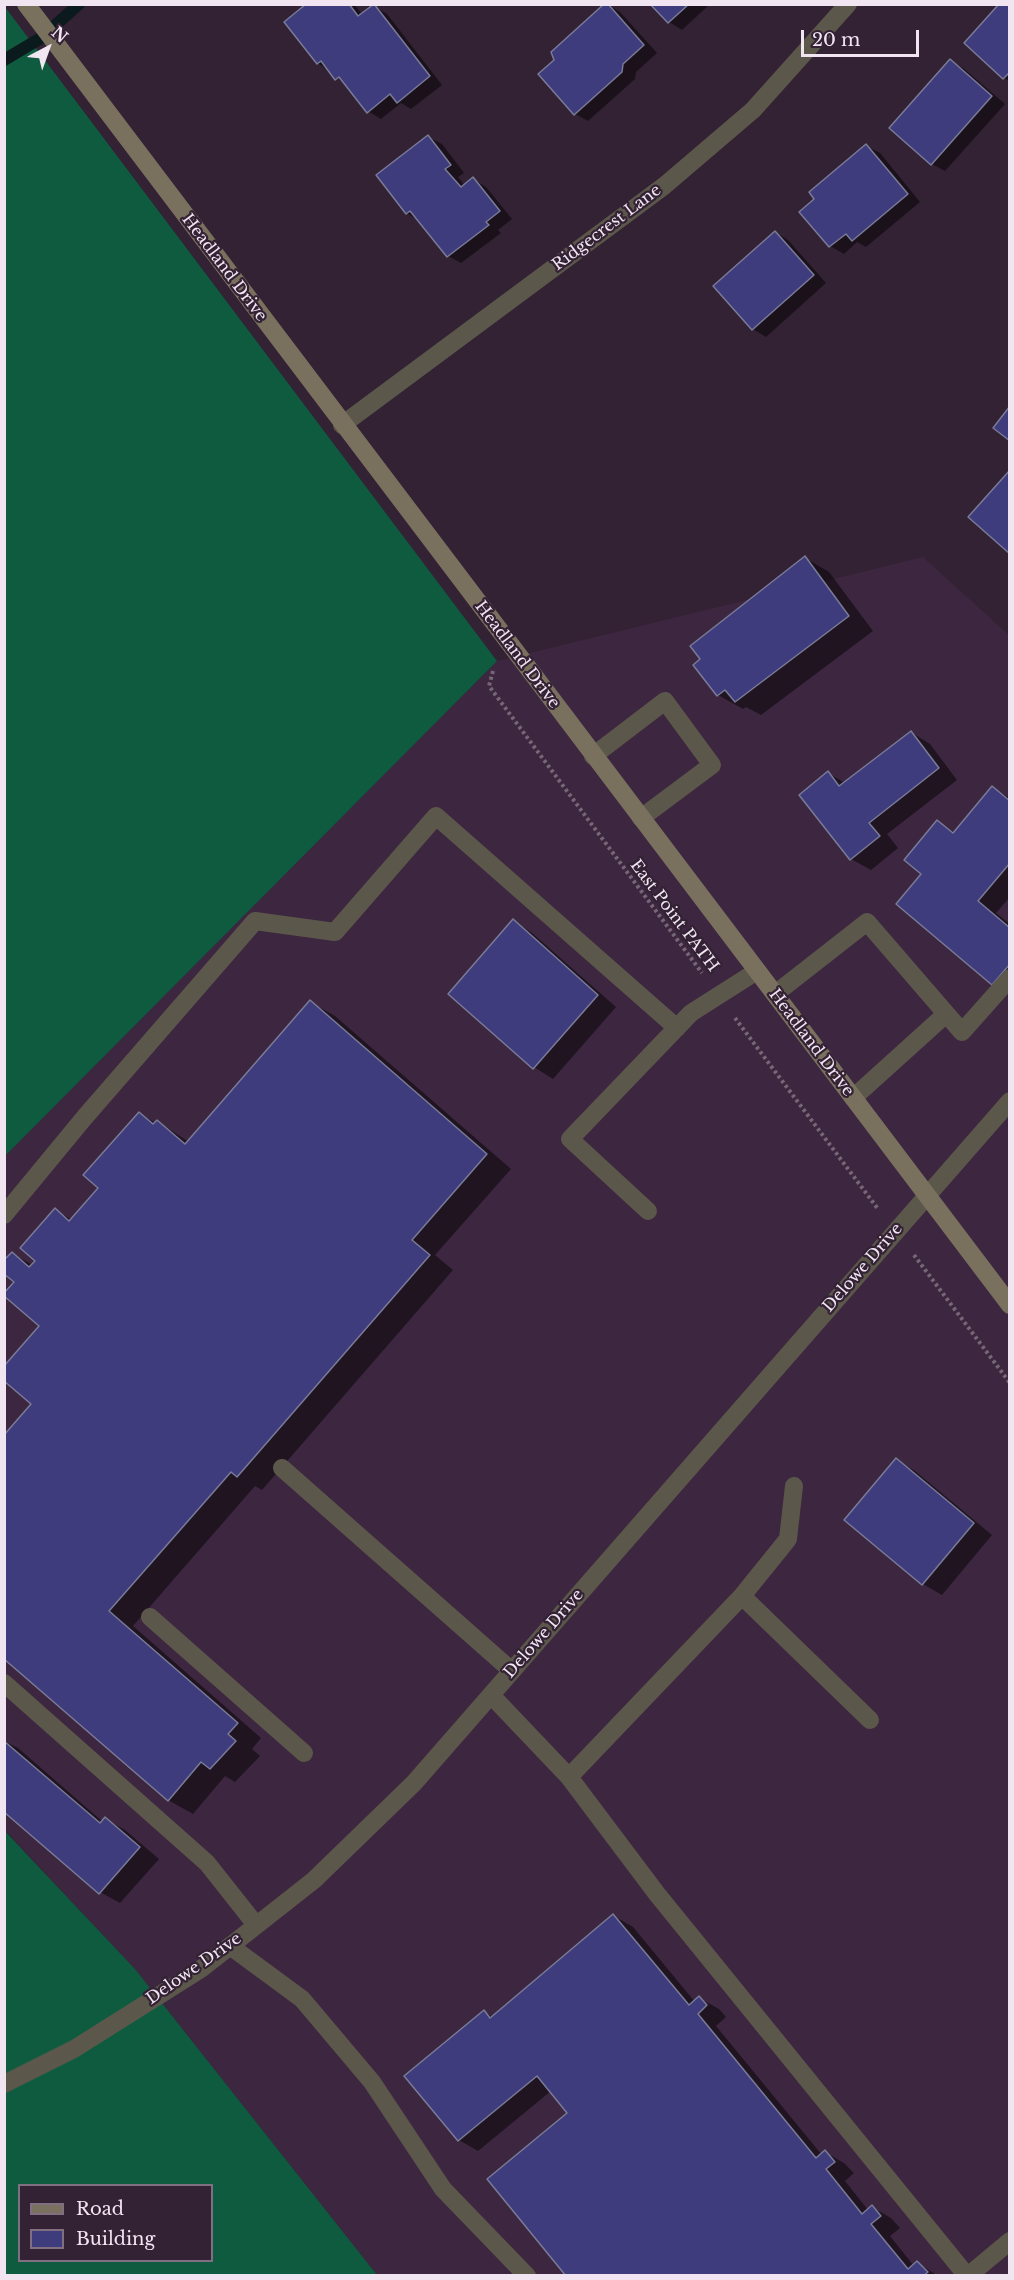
<!DOCTYPE html>
<html>
<head>
<meta charset="utf-8">
<style>
  body { margin:0 }
  #map { position:relative; width:1014px; height:2280px; overflow:hidden; background:#332134; font-family:"Libre Baskerville",serif }
  canvas { display:block }
  .frame { position:absolute; inset:0; border:6px solid #f1e5f2; pointer-events:none }
  .legend { position:absolute; left:18px; top:2184px; width:195px; height:78px; box-sizing:border-box; background:#332134; border:2px solid #7f6f80; margin:0; padding:8px 10px; list-style:none; font-size:18px; color:#f1e5f2 }
  .legend li { display:flex; align-items:center; gap:12px; height:30px }
  .legend b { width:30px; border:2px solid #7f6f80 }
  .north { position:absolute; left:18px; top:18px; width:60px; height:60px; -webkit-text-stroke:4px #332134; paint-order:stroke; rotate:41deg; font-size:16px; font-weight:700; line-height:24px; text-align:center; color:#f1e5f2 }
  .north::after { content:''; display:block; margin:auto; width:21px; height:27px; background:#f1e5f2; clip-path:polygon(50% 0,100% 100%,50% 72%,0 100%) }
  .scale { position:absolute; left:801px; top:30px; width:118px; height:27px; box-sizing:border-box; border:3px solid #f1e5f2; border-top:0; padding-left:8px; font-size:18px; line-height:21px; white-space:nowrap; color:#f1e5f2; -webkit-text-stroke:4px #332134; paint-order:stroke }
</style>
</head>
<body>
<div id="map">
<canvas width="1014" height="2280"></canvas>
<div class="frame"></div>
<ul class="legend">
<li><b style="height:8px;background:#79715e"></b>Road</li>
<li><b style="height:16px;background:#3f3c7d"></b>Building</li>
</ul>
<div class="north">N</div>
<div class="scale">20 m</div>
</div>
<script>
const g = document.querySelector('canvas').getContext('2d');
g.lineJoin = 'round';
function fill(path, color) {
  g.fillStyle = color;
  g.fill(path, 'evenodd');
}
function shape(rows) {
  const path = new Path2D();
  for (const r of rows) {
    path.moveTo(r[0], r[1]);
    for (let i = 2; i < r.length; i += 2) path.lineTo(r[i], r[i + 1]);
  }
  return path;
}
function strokePath(path, color, width, dash) {
  g.strokeStyle = color;
  g.lineWidth = width;
  g.lineCap = dash ? 'butt' : 'round';
  g.setLineDash(dash || []);
  g.stroke(path);
}
function drawText(font, color, halo, rows, align = 'center') {
  g.font = font + ' "Libre Baskerville",serif';
  g.lineWidth = 4.5;
  g.setLineDash([]);
  g.textBaseline = 'middle';
  g.strokeStyle = halo;
  g.fillStyle = color;
  for (const [text, x, y, turn = 0] of rows) {
    g.save();
    g.translate(x, y);
    g.rotate((+turn || 0) * Math.PI / 180);
    g.textAlign = isNaN(turn) ? turn : align;
    if (halo) g.strokeText(text, 0, 0);
    g.fillText(text, 0, 0);
    g.restore();
  }
}
fill(shape([
  [923,557,1010,636,1009,2275,377,2275,135,1969,5,1830,5,1156,497,661]
]), '#3d263f');
fill(shape([
  [5,7,497,661,5,1156],
  [4,1830,135,1969,377,2275,5,2275],
  [20,2186,212,2186,212,2260,20,2260]
]), '#0f5b40');
fill(shape([
  [308,4,354,4,362,14,374,6,387,14,442,85,411,109,401,103,381,119,368,111,347,85,318,63],
  [607,4,620,12,657,53,636,72,635,79,588,121,575,114,556,60],
  [652,4,710,4,682,30,669,22],
  [1010,4,1010,81,1004,78],
  [950,61,963,68,1005,104,945,171,932,164,891,127],
  [428,137,442,144,464,173,458,177,465,186,473,179,486,187,512,219,498,230,501,233,461,263,448,256,419,221,407,213],
  [866,146,880,153,920,202,866,247,857,242,844,254,830,246,801,212],
  [775,232,788,240,826,283,766,337,753,329],
  [805,558,829,572,873,631,761,715,746,707,743,709,718,695],
  [911,732,930,744,957,780,887,834,898,848,871,870,851,859,801,795,828,773,845,783],
  [992,788,1010,798,1010,897,996,913,1010,924,1010,994,993,984,923,873,937,822,955,833],
  [513,921,532,933,616,1007,553,1079,534,1067],
  [310,1002,335,1016,511,1169,435,1255,453,1270,262,1490,255,1486,133,1626,261,1738,252,1749,260,1756,235,1782,225,1776,193,1814,168,1800,33,1404,41,1325,16,1282,12,1254,33,1265,37,1261,55,1210,72,1220,100,1188,139,1114,156,1123,157,1121,189,1142],
  [896,1460,915,1471,992,1535,942,1595,923,1584],
  [4,1741,18,1748,103,1822,105,1819,125,1830,159,1859,120,1903,100,1892,4,1810],
  [614,1916,633,1927,695,2002,699,1998,719,2009,726,2017,716,2026,822,2155,825,2152,844,2163,854,2173,845,2181,868,2210,872,2207,891,2218,900,2228,890,2236,914,2266,918,2263,938,2276,568,2276,569,2113,551,2091,478,2151,459,2140,484,2012,493,2017]
]), '#0007');
strokePath(shape([
  [4,60,41,38,79,4]
]), '#0b1a1c', 12);
const building = shape([
  [306,4,349,4,358,16,374,4,430,76,397,103,390,94,367,113,339,77,335,80,321,61,317,64,284,22,306,4],
  [604,4,608,4,644,45,623,64,622,72,574,115,538,74,554,60,551,52,604,4],
  [650,4,689,4,668,23,650,4],
  [999,4,1010,4,1010,72,1003,79,964,43,999,4],
  [950,59,992,96,931,165,889,128,950,59],
  [428,135,451,165,445,169,461,187,473,177,500,211,486,222,489,225,447,257,410,211,406,214,376,175,428,135],
  [866,144,908,194,852,241,846,234,829,247,799,212,814,199,809,192,866,144],
  [775,231,814,275,752,330,713,286,775,231],
  [1010,406,1010,441,993,428,1010,406],
  [1010,470,1010,554,968,517,1010,470],
  [805,556,849,616,735,702,725,690,717,696,693,665,700,659,690,646,805,556],
  [911,731,939,768,869,823,880,836,850,860,799,795,828,771,839,786,911,731],
  [992,786,1010,801,1010,863,978,901,1010,928,1010,964,992,985,896,904,921,874,904,860,937,820,953,833,992,786],
  [513,919,598,995,533,1069,448,994,513,919],
  [310,1000,487,1154,412,1240,430,1255,237,1477,231,1472,109,1611,238,1723,228,1734,236,1741,210,1769,201,1762,168,1801,4,1659,4,1435,31,1404,4,1381,4,1366,39,1326,4,1296,4,1293,14,1282,4,1274,4,1260,12,1252,29,1267,35,1261,20,1248,55,1208,69,1221,98,1188,83,1175,139,1112,153,1124,157,1120,185,1144,310,1000],
  [896,1458,974,1523,922,1585,844,1520,896,1458],
  [4,1741,100,1823,105,1817,140,1847,99,1894,4,1812,4,1741],
  [613,1914,689,2005,699,1996,707,2005,698,2014,816,2158,825,2150,835,2162,826,2169,862,2214,872,2205,881,2216,871,2224,908,2269,917,2261,928,2272,923,2276,566,2276,487,2179,567,2113,537,2076,458,2141,404,2076,484,2010,490,2018,613,1914]
]);
fill(building, '#3f3c7d');
strokePath(building, '#797b97', 1.5);
strokePath(shape([
  [493,671,489,686,702,973],
  [735,1018,878,1209],
  [914,1255,1010,1383]
]), '#766777', 4, [3, 3]);
strokePath(shape([
  [593,756,665,701,712,765,641,818],
  [775,994,867,922,962,1032,1010,978],
  [853,1098,946,1014],
  [648,1211,570,1139,691,1013,757,971],
  [4,1215,84,1118,255,921,335,932,436,816,677,1028],
  [282,1468,512,1671],
  [742,1596,870,1720],
  [150,1617,304,1753],
  [4,1683,207,1863,256,1925],
  [491,1695,569,1777,657,1894,967,2276],
  [569,1777,742,1596,788,1539,794,1486],
  [230,1946,302,1999,372,2082,443,2189,527,2276],
  [968,2276,1010,2241]
]), '#5c574b', 18);
strokePath(shape([
  [342,425,664,186,753,110,848,4]
]), '#5c574b', 18);
strokePath(shape([
  [4,2084,74,2049,201,1969,314,1880,414,1783,1010,1101]
]), '#5c574b', 18);
strokePath(shape([
  [26,4,1010,1305]
]), '#79715e', 18);
drawText('16px', '#f1e5f2', '#332134', [
  ["Ridgecrest Lane",607,228,-37],
  ["Headland Drive",224,268,53],
  ["Headland Drive",517,655,53],
  ["East Point PATH",674,916,53],
  ["Headland Drive",811,1043,53],
  ["Delowe Drive",863,1268,-49],
  ["Delowe Drive",544,1634,-49],
  ["Delowe Drive",194,1969,-35]
]);
</script>
</body>
</html>
